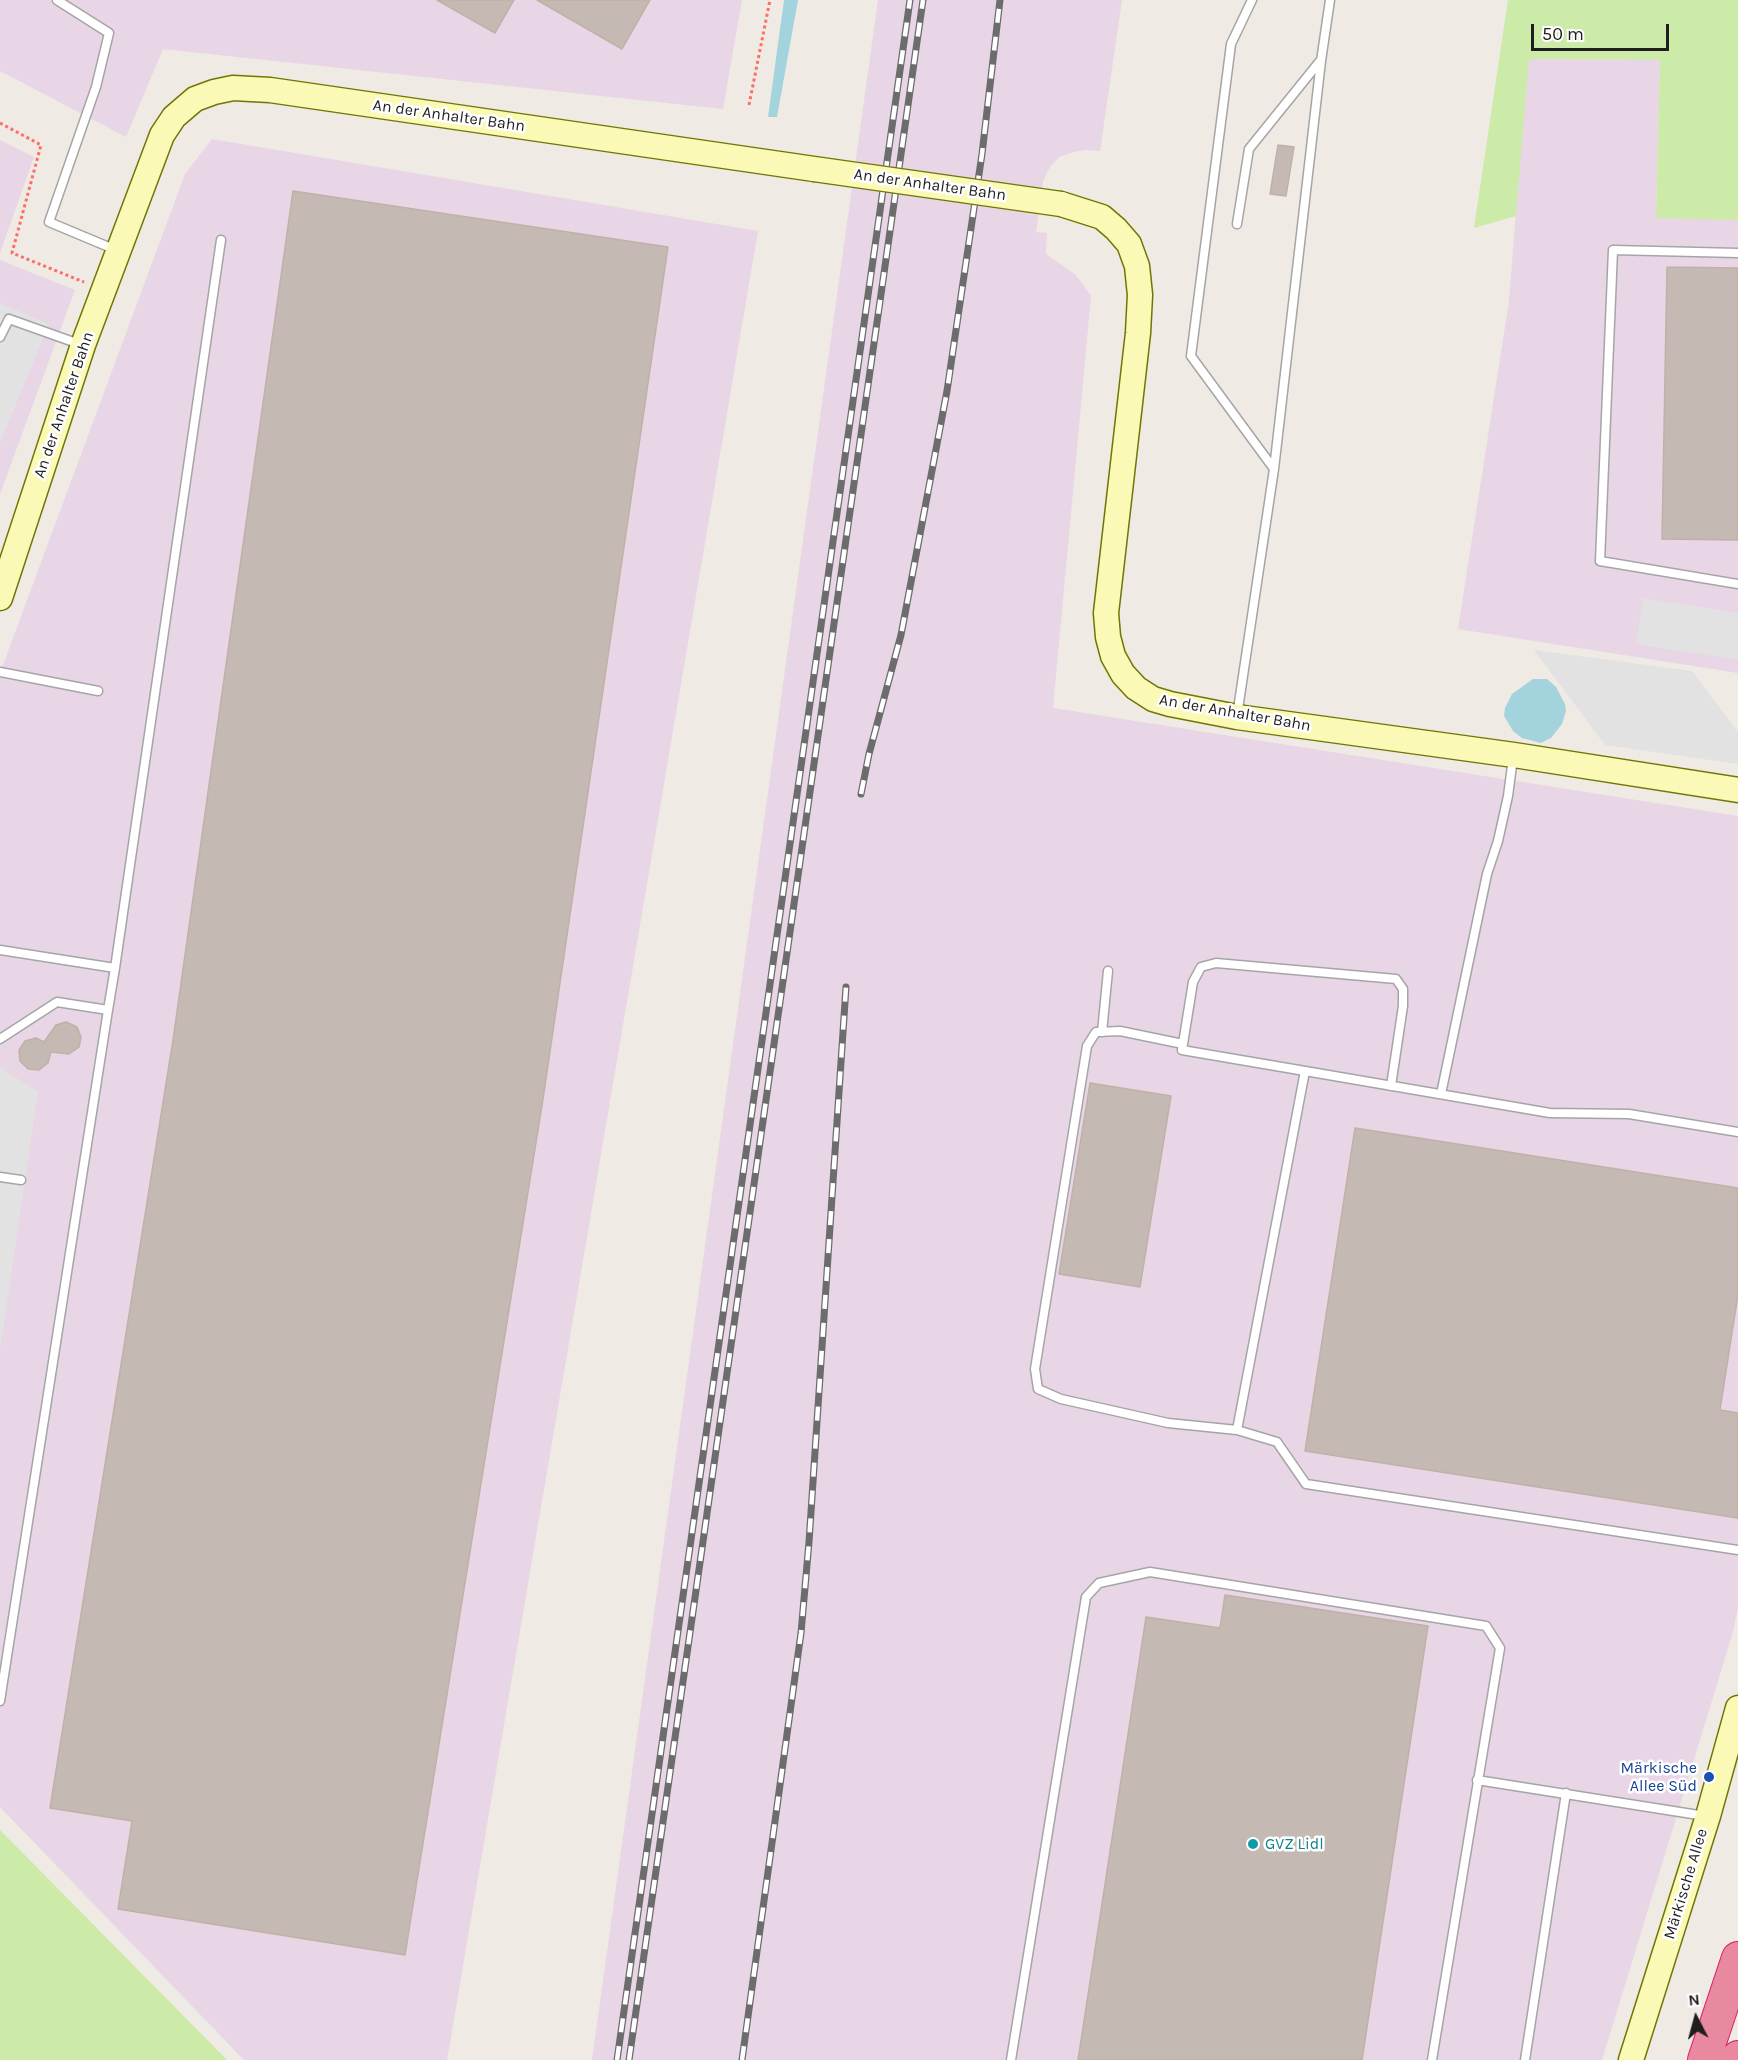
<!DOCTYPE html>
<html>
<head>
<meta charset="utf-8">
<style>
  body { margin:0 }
  #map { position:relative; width:1738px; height:2060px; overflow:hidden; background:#efeae3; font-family:Karla,sans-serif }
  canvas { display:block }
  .north { position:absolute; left:1666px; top:1988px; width:60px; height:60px; -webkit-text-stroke:4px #fff; paint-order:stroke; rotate:354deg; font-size:16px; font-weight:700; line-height:24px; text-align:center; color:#1e1e1e }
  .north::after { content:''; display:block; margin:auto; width:21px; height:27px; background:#1e1e1e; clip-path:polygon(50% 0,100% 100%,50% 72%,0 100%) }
  .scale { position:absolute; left:1531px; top:24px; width:138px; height:27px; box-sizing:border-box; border:3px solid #1e1e1e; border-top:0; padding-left:8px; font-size:18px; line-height:21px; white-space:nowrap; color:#1e1e1e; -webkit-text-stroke:4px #fff; paint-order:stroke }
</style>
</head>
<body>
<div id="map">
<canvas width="1738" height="2060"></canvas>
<div class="north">N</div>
<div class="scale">50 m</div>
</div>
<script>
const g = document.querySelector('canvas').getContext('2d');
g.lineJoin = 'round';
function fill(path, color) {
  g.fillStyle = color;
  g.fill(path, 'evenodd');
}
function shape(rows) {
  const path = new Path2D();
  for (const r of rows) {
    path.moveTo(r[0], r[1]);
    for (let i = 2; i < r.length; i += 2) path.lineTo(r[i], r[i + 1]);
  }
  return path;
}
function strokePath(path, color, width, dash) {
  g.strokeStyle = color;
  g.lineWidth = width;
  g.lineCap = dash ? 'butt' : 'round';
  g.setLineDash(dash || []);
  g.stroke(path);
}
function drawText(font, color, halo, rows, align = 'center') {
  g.font = font + ' Karla,sans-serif';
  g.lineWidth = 5;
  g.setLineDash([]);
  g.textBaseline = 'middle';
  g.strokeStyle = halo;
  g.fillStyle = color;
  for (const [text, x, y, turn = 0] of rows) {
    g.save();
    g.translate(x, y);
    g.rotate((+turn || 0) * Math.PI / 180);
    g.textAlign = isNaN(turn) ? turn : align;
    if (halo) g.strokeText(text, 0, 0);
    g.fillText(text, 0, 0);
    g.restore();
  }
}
fill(shape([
  [0,0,742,0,723,109,163,49,126,137,0,71],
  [878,0,1122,0,1100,151,1086,150,1073,152,1059,157,1050,167,1043,181,1036,232,1047,233,1046,254,1076,275,1091,296,1053,708,1738,816,1738,1606,1733,1632,1602,2060,592,2060],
  [1528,59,1660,60,1656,217,1738,220,1738,673,1458,629,1509,301],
  [212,139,758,231,447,2060,244,2060,0,1807,0,673,185,174],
  [0,140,34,157,0,253],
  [0,260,75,290,0,494]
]), '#e8d5e6');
fill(shape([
  [1508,0,1738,0,1738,220,1656,218,1660,60,1529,59,1516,216,1474,228],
  [0,1830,227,2060,0,2060]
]), '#cceaa8');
fill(shape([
  [0,303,49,324,0,443],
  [1643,598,1738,613,1738,660,1636,644],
  [1534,650,1692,671,1738,732,1738,764,1605,745],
  [0,1067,38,1092,0,1351]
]), '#e2e2e2');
fill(shape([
  [784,0,798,0,777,117,768,117],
  [1533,679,1547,679,1556,687,1565,704,1566,711,1562,724,1551,738,1541,743,1522,738,1513,731,1504,716,1505,708,1512,694]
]), '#a3d3dd');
const building = shape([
  [437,0,514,0,495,33,437,0],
  [537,0,650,0,622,49,537,0],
  [1278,145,1294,147,1286,196,1270,194,1278,145],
  [293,191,668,247,543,1099,405,1955,118,1909,132,1821,50,1808,173,1040,293,191],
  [1667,267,1738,268,1738,540,1662,539,1667,267],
  [66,1022,77,1027,81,1037,79,1047,69,1054,51,1052,48,1063,39,1070,28,1069,20,1061,19,1050,25,1041,36,1038,44,1042,56,1025,66,1022],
  [1090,1083,1171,1096,1140,1287,1059,1274,1090,1083],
  [1355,1128,1738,1188,1738,1294,1720,1410,1738,1413,1738,1518,1305,1451,1355,1128],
  [1225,1595,1428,1626,1362,2060,1078,2060,1146,1617,1220,1628,1225,1595]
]);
fill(building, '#c4bab3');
strokePath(building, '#c1b0a5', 1.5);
const lane = shape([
  [57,0,109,33,96,87,49,222,116,250],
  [1252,0,1231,44,1191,356,1274,469],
  [1237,224,1249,149,1320,61],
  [1738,253,1613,250,1600,561,1738,584],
  [0,337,9,319,82,345],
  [0,672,98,691],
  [1237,716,1274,469,1321,61,1330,0],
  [0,950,115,968,221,240],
  [1102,1032,1108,971],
  [0,1039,57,1002,108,1010,115,968],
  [1183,1044,1120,1031,1096,1032,1087,1046,1035,1369,1038,1389,1061,1399,1168,1423,1237,1430],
  [1305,1071,1182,1050,1193,982,1201,967,1216,963,1396,979,1403,989,1403,1006,1391,1086],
  [1441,1094,1487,874,1498,841,1508,796,1513,758],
  [1738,1132,1629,1114,1550,1113,1305,1071,1237,1430,1277,1442,1306,1484,1738,1550],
  [0,1177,21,1180],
  [0,1701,108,1010],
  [1477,1780,1705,1816],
  [1011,2060,1086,1597,1099,1583,1150,1572,1486,1626,1500,1648,1432,2060],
  [1525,2060,1566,1793]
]);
const secondary = shape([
  [1061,204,1102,217,1116,229,1129,244,1137,266,1140,295,1138,333,1106,613,1108,637,1113,656,1123,674,1136,688,1153,699,1170,704,1237,717,1514,755,1738,790],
  [0,598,83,345,162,135,174,117,195,99,214,92,233,88,270,90,814,169],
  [1631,2060,1708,1816,1738,1708]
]);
const highway = shape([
  [1704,2060,1738,1958],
  [1737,2060,1738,2057]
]);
strokePath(lane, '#a5a5a5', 11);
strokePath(secondary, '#707603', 27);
strokePath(highway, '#dc216b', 34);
strokePath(shape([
  [749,105,770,0],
  [0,123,41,145,12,253,84,282]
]), '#fc6f68', 3, [3, 3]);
strokePath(lane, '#fff', 8);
strokePath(secondary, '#fafab6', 24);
strokePath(highway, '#e889a0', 32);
const rail = shape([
  [861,794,869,754,901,635,947,391,982,154,1000,0],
  [617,2060,910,0],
  [629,2060,923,0],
  [742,2060,801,1633,809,1542,846,987]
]);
strokePath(rail, '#6c6c6c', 7);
strokePath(rail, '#fff', 4.5, [14]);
const secondaryBridge = shape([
  [814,169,1061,204]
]);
strokePath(secondaryBridge, '#707603', 27, []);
strokePath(secondaryBridge, '#fafab6', 24);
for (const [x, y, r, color] of [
  [1709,1777,6,"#1a4fb4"],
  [1253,1844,6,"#0f9aa8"]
]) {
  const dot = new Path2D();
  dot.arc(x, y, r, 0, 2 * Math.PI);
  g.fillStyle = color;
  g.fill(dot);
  strokePath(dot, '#fff', 2);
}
drawText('16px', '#1e1e1e', '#fff', [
  ["An der Anhalter Bahn",449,116,8],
  ["An der Anhalter Bahn",930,185,8],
  ["An der Anhalter Bahn",64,405,-71],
  ["An der Anhalter Bahn",1235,713,10],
  ["Märkische Allee",1686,1884,-73]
]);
drawText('16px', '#164399', '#fff', [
  ["Märkische",1697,1768],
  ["Allee Süd",1697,1786]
], 'right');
drawText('16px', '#0d838f', '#fff', [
  ["GVZ Lidl",1265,1844]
], 'left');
</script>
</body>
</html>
